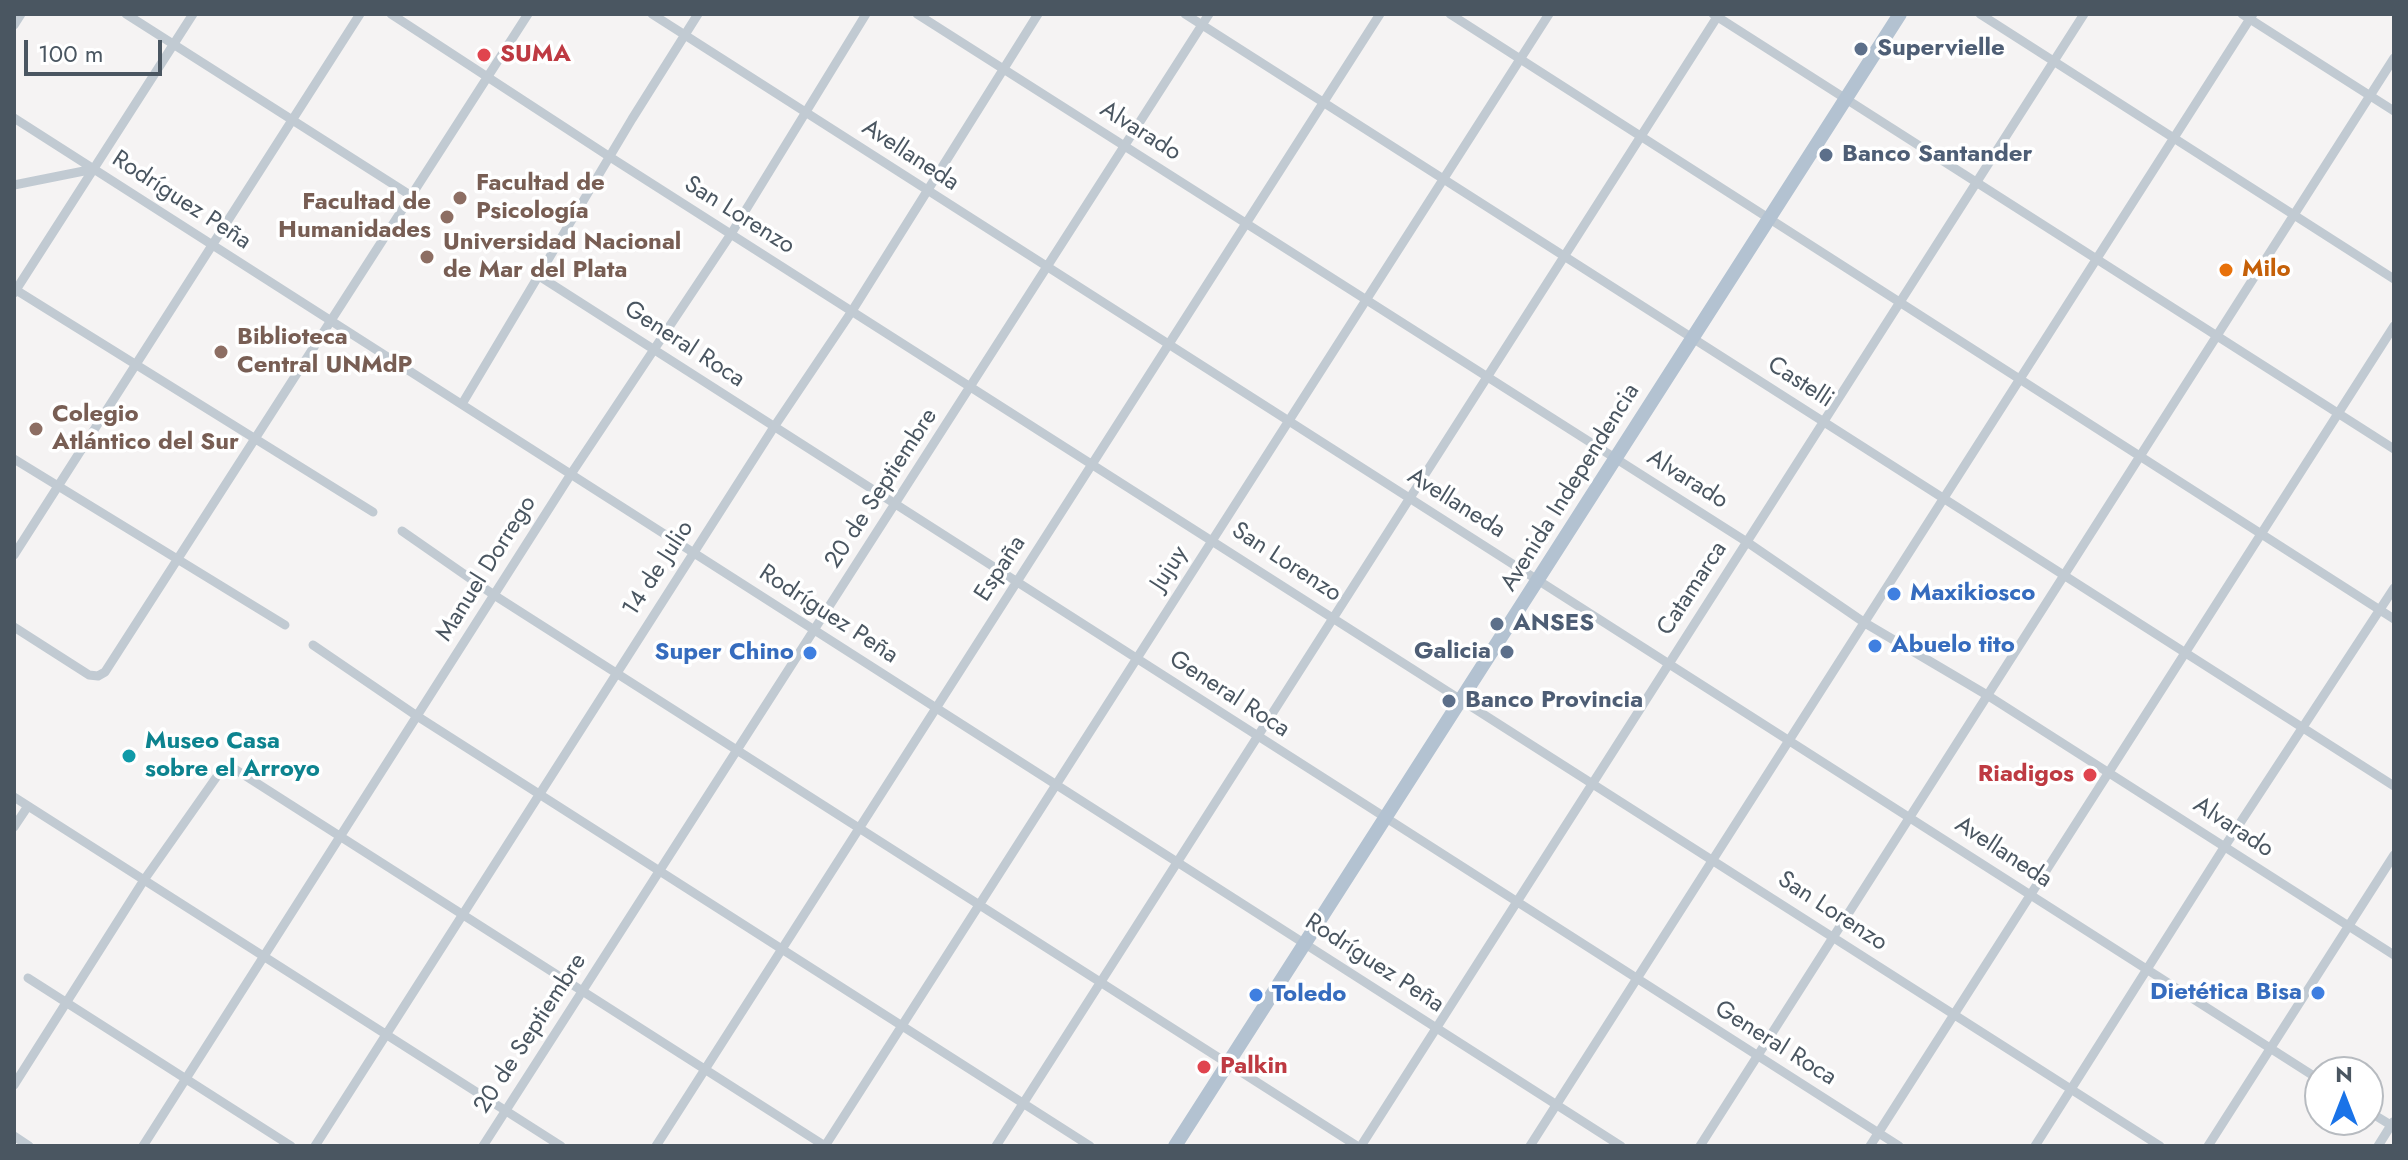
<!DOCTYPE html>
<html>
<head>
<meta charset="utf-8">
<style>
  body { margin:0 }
  #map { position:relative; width:2408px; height:1160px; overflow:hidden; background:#f5f3f3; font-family:Jost,sans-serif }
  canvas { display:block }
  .frame { position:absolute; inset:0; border:16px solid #4a5661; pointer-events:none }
  .north { position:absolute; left:2304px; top:1056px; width:80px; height:80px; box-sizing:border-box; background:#fff; border:2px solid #b7bbc0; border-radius:50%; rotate:0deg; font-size:22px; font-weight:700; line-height:32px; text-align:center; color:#4a5661 }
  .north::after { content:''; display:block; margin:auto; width:28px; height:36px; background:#1a73e8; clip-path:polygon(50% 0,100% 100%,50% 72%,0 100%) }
  .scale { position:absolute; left:24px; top:40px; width:138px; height:36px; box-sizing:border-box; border:4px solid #4a5661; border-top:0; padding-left:10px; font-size:24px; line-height:28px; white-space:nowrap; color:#4a5661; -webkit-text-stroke:6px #fff; paint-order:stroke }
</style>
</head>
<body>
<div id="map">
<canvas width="2408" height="1160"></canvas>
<div class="frame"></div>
<div class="north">N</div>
<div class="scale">100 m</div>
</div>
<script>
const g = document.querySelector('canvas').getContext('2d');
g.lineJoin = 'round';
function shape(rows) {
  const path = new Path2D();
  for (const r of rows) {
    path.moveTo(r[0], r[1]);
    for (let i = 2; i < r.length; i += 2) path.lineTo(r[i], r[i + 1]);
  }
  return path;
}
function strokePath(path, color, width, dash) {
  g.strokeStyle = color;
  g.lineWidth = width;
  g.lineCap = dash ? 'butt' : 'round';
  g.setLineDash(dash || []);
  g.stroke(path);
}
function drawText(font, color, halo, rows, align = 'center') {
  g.font = font + ' Jost,sans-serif';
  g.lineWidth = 7;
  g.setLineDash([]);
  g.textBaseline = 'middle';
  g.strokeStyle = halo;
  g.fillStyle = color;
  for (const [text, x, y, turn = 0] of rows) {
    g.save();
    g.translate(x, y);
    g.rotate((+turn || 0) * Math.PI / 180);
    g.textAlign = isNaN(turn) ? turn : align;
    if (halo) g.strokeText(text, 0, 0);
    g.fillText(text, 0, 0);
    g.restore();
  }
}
strokePath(shape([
  [126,14,410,195],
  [391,14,610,157,2160,1146],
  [652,14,2320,1080],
  [917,14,1747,542,1865,623,1987,695,2394,955],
  [1185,14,2394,786],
  [1450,14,2394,619],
  [1713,14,2394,449],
  [1980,14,2394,279],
  [2242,14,2394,111],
  [14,25,21,14],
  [14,118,1621,1146],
  [14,185,94,169],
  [539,276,1899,1146],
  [16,290,373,512],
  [14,293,193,14],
  [462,404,632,119,698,14],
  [14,459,285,625],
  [402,531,494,595,1357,1146],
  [14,555,360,14],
  [14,627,89,675,98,676,105,672,528,14],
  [313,645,417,716,1090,1146],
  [14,797,561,1146],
  [14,827,28,806],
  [28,978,291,1146],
  [14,1085,144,880,220,772,230,766,825,1146],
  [2368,1111,2394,1127],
  [14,1136,29,1146],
  [143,1146,571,474,731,234,866,14],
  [315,1146,774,427,852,311,1038,14],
  [483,1146,1209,14],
  [656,1146,1380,14],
  [825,1146,1549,14],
  [996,1146,1719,14],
  [1361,1146,2084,14],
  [1530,1146,2253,14],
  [1700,1146,2394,58],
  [1870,1146,2394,326],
  [2035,1146,2225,846,2394,588],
  [2208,1146,2394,855],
  [2378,1146,2393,1122]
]), '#c1cad2', 9);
strokePath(shape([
  [1175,1146,1900,14]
]), '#b3c2d1', 14);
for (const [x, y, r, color] of [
  [1861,49,8,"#5c6f8a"],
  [484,55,8,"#e0444e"],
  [1826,155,8,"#5c6f8a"],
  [460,198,8,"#8d6e63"],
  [447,217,8,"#8d6e63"],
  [427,257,8,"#8d6e63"],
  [2226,270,8,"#e8710a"],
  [221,352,8,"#8d6e63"],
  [36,429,8,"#8d6e63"],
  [1894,594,8,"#3f7fe0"],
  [1497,624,8,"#5c6f8a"],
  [1875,646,8,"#3f7fe0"],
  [1507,652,8,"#5c6f8a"],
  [810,653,8,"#3f7fe0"],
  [1449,701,8,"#5c6f8a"],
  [129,756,8,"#0f9aa8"],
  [2090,775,8,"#e0444e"],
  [2318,993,8,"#3f7fe0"],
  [1256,995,8,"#3f7fe0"],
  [1204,1067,8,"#e0444e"]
]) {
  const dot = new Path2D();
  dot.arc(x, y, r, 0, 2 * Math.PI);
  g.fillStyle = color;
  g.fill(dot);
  strokePath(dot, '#fff', 3);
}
drawText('bold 24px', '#4e5e75', '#fff', [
  ["Supervielle",1877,49],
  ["Banco Santander",1842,155],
  ["ANSES",1513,624],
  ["Galicia",1491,652,"right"],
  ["Banco Provincia",1465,701]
], 'left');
drawText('bold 24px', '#be3a42', '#fff', [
  ["SUMA",500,55],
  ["Riadigos",2074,775,"right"],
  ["Palkin",1220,1067]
], 'left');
drawText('24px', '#4a5661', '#fff', [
  ["Alvarado",1140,132,32],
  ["Avellaneda",910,156,33],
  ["Rodríguez Peña",181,201,33],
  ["San Lorenzo",739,216,32],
  ["General Roca",684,345,33],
  ["Castelli",1800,383,33],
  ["Alvarado",1687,480,32],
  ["Avenida Independencia",1571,488,-58],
  ["20 de Septiembre",882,489,-57],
  ["Avellaneda",1456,504,32],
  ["San Lorenzo",1286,563,33],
  ["Manuel Dorrego",487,569,-58],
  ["14 de Julio",659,569,-57],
  ["España",1001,569,-57],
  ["Jujuy",1170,569,-57],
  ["Catamarca",1693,589,-57],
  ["Rodríguez Peña",828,615,33],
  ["General Roca",1229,695,33],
  ["Alvarado",2233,828,33],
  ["Avellaneda",2003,853,33],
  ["San Lorenzo",1832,912,33],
  ["Rodríguez Peña",1374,964,33],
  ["20 de Septiembre",531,1034,-57],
  ["General Roca",1775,1044,32]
]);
drawText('bold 24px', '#785e54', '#fff', [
  ["Facultad de",476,184],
  ["Psicología",476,212],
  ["Facultad de",431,203,"right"],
  ["Humanidades",431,231,"right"],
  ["Universidad Nacional",443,243],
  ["de Mar del Plata",443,271],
  ["Biblioteca",237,338],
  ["Central UNMdP",237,366],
  ["Colegio",52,415],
  ["Atlántico del Sur",52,443]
], 'left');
drawText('bold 24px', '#c56008', '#fff', [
  ["Milo",2242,270]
], 'left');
drawText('bold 24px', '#366cbe', '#fff', [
  ["Maxikiosco",1910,594],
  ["Abuelo tito",1891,646],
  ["Super Chino",794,653,"right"],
  ["Dietética Bisa",2302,993,"right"],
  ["Toledo",1272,995]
], 'left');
drawText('bold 24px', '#0d838f', '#fff', [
  ["Museo Casa",145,742],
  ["sobre el Arroyo",145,770]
], 'left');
</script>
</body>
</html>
